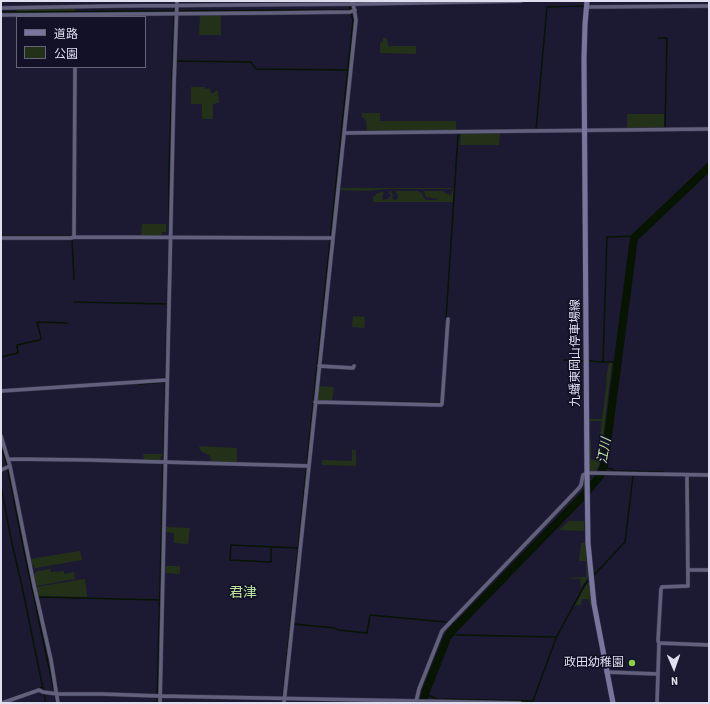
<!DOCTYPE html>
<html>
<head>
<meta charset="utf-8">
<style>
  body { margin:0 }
  #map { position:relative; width:710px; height:704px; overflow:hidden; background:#1c1a33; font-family:"Roboto Condensed","Noto Sans JP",sans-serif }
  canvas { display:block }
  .frame { position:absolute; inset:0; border:2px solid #dfdff0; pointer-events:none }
  .legend { position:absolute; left:16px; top:16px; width:130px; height:52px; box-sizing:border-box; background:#131128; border:1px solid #656378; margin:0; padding:5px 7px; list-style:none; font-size:12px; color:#dfdff0 }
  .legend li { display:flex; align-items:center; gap:8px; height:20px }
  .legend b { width:20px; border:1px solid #656378 }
  .north { position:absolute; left:654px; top:648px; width:40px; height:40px; -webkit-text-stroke:3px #131128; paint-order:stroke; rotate:178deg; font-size:11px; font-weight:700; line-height:16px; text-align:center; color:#dfdff0 }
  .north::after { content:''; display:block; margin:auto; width:14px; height:18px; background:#dfdff0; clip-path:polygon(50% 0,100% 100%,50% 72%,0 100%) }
</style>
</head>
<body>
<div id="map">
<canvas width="710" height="704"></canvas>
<div class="frame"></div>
<ul class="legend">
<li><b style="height:5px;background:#78769f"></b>道路</li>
<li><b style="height:11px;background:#243119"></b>公園</li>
</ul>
<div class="north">N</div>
</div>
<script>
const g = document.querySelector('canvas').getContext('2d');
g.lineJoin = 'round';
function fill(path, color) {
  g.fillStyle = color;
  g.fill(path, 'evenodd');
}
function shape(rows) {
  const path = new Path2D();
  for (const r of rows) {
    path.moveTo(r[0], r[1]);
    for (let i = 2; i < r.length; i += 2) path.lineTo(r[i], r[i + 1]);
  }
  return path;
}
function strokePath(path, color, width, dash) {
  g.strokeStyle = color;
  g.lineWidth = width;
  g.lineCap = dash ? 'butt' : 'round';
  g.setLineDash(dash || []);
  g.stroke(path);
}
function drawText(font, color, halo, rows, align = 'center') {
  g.font = font + ' "Roboto Condensed","Noto Sans JP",sans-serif';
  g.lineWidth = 3.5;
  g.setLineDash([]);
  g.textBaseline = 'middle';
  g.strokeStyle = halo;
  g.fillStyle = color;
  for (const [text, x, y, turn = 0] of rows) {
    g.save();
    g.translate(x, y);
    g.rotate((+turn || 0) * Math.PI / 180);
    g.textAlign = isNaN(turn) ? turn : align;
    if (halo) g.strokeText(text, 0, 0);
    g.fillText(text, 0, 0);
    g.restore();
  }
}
fill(shape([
  [74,8,75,11,17,12,17,9],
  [201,15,221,15,221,35,199,35,200,17],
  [383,38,387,38,388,46,416,46,416,54,380,53,380,43,383,42],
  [191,87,205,87,205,89,210,88,211,93,214,93,215,91,218,91,219,103,213,104,213,119,202,119,202,104,191,104],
  [362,113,380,113,380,121,456,121,456,130,367,131,366,120,365,120,365,118,362,118],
  [627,114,664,114,664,127,627,128],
  [500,132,499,145,460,145,461,133],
  [340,188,452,188,450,189,386,189,366,191,339,190],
  [454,188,453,202,373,202,373,197,375,196,376,194,381,192,384,192,382,197,383,200,388,199,391,195,389,193,389,192,391,191,393,195,392,199,396,200,398,198,398,195,395,191,417,191,422,193,423,196,426,200,436,200,439,199,426,197,424,191,443,191,446,194,449,194,450,196,451,196,453,189],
  [142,224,166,224,166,232,162,232,162,235,160,235,160,237,143,237,141,235],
  [353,316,365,317,364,328,352,327],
  [609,363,612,363,600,463,596,471,591,471,589,469,589,419,602,419,606,389,607,373],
  [592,421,602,421,597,459,593,460,591,459,591,441,590,440,590,422],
  [319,386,334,387,332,400,317,400],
  [199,446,236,448,237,449,237,463,211,462,210,456,201,451],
  [352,450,356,450,356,466,322,465,322,460,352,461],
  [143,454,163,454,163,455,161,456,160,460,144,460],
  [569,521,584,521,584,531,559,530],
  [166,527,190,528,188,544,174,543,174,533,166,532],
  [581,543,585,543,588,577,581,587,580,579,564,578,586,577,586,561,579,561],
  [80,551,82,560,36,568,34,568,34,565,32,565,30,559],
  [166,566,180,566,180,574,165,573],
  [51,569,51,572,64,571,64,574,74,572,75,579,36,586,34,574,37,571],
  [85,579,87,597,39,596,36,587],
  [589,582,592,605,590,605,589,599,582,599,581,605,575,605,586,585]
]), '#243119');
strokePath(shape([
  [1,12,350,10],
  [174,12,174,7],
  [658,38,666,38,667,39,665,128],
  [177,61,251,62,253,65,256,69,347,70],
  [536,130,547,7,584,6],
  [1,236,71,236],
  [72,240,74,279],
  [74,302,167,304],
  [446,319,458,135],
  [1,357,18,353,17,345,40,340,41,338,37,322,67,323],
  [564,360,583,361],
  [589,361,603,362],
  [618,362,603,362,607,237,637,236],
  [139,384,165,382],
  [385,402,441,403],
  [1,446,7,465,22,541,53,687],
  [603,467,612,469,615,471,663,472],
  [689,475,689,503],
  [1,486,11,539,23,591,46,703],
  [271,547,271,562,230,560,231,545,298,548],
  [593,576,625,542,633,476],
  [39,597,160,600],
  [452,623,459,623],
  [294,624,335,628,338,630,367,633,370,615,446,622],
  [448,635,455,635],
  [457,635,555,637],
  [425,694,437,699,533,701,556,638,584,586,588,581],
  [15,697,43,687],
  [55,698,56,703],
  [157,703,169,239,169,171,174,16],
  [282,703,353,20,350,10,350,1]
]), '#061400', 1.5);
strokePath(shape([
  [423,703,426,691,447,638,451,632,584,495,600,476,604,466,634,238,709,167]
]), '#061400', 8);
const minor = shape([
  [587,7,709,6],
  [1,8,115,6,359,4,521,1],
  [1,15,271,13,350,12,355,10],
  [344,133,709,129],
  [74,237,75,67],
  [1,238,71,238,74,237,315,238,333,238],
  [319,366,353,368,354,366],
  [1,391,167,380],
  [315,402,441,405,442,404,448,319],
  [1,436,10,466,34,585,51,660,58,703],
  [9,459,90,460,309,466],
  [1,470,10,466],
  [688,570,709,570],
  [659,643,709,645],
  [606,672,658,674],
  [416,702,419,689,442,631,579,488,581,485,583,475,587,473,595,473,709,475],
  [2,703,39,690,43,692,57,694,102,694,159,696,520,703],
  [160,703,174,85,177,1],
  [284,703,356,20,354,8,352,1],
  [657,703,659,643,658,641,661,589,662,587,688,586,687,475]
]);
const secondary = shape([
  [587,1,585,24,584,59,587,473,588,543,594,604,613,703]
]);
strokePath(minor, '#373449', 4.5);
strokePath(secondary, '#373449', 6);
strokePath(minor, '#61607d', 3.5);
strokePath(secondary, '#78769f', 5);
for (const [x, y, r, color] of [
  [632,663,4,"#8cce45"]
]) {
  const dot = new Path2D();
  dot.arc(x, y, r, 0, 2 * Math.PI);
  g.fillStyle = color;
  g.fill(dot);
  strokePath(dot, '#131128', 1.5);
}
drawText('12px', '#dfdff0', '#131128', [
  ["九蟠東岡山停車場線",576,353,-90]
]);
drawText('12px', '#dfdff0', '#131128', [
  ["政田幼稚園",624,663]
], 'right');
drawText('italic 13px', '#c1e8a0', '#131128', [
  ["江川",605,451,-80]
]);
drawText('14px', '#bae09b', '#131128', [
  ["君津",243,593]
]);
</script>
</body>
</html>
